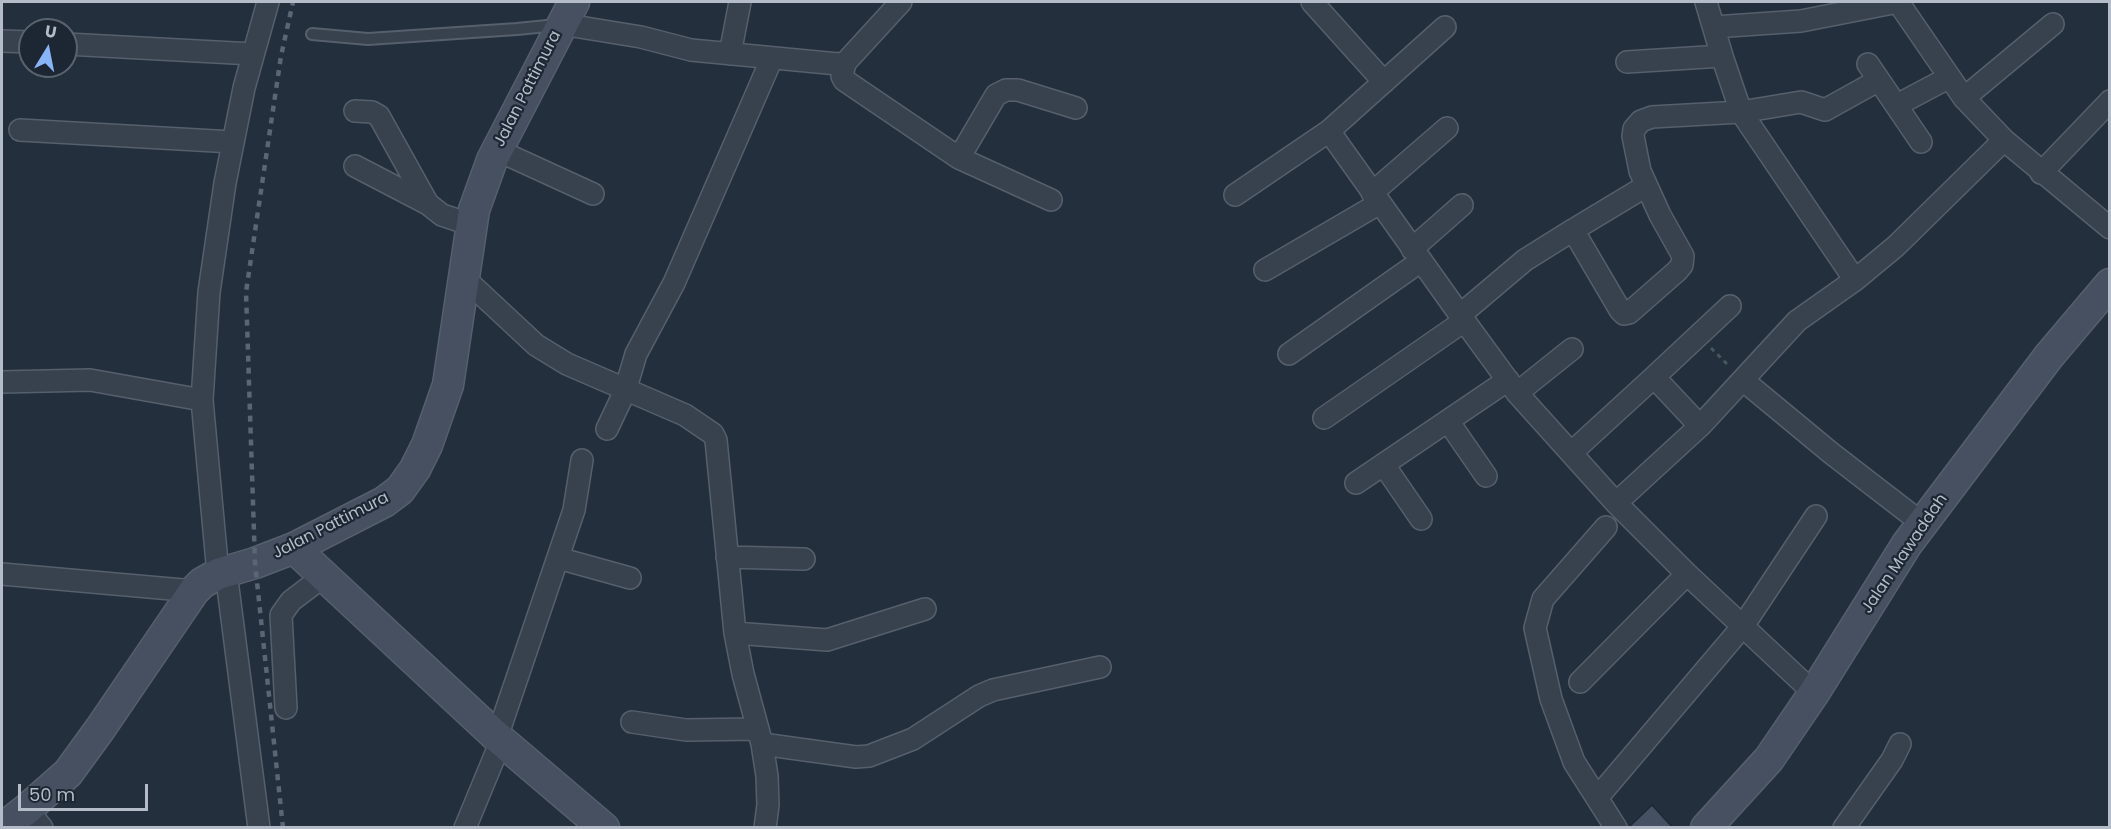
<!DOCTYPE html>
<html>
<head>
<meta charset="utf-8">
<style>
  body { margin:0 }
  #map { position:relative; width:2111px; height:829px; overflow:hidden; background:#242f3e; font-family:Poppins,sans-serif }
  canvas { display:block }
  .frame { position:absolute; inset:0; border:3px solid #b4bcc9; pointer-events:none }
  .north { position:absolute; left:18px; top:18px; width:60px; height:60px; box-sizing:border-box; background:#1d2633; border:2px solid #59626f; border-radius:50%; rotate:10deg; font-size:16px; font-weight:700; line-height:24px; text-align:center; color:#b4bcc9 }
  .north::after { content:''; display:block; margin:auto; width:21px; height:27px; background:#8ab4f8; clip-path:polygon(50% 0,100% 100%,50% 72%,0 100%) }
  .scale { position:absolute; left:18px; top:784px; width:130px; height:27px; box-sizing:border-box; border:3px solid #b4bcc9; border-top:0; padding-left:8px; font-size:18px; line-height:21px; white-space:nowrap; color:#b4bcc9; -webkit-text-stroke:4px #1d2633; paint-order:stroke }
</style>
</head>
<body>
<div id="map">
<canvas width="2111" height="829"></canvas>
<div class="frame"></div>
<div class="north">U</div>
<div class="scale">50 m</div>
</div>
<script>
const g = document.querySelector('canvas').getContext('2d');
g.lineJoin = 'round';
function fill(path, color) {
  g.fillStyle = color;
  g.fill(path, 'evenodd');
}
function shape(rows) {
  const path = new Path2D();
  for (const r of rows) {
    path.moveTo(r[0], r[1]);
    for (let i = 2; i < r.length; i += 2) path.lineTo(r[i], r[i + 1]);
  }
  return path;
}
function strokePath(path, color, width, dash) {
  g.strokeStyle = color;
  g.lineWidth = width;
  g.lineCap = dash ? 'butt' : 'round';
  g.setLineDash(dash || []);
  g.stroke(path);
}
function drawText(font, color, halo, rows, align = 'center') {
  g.font = font + ' Poppins,sans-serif';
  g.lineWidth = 4.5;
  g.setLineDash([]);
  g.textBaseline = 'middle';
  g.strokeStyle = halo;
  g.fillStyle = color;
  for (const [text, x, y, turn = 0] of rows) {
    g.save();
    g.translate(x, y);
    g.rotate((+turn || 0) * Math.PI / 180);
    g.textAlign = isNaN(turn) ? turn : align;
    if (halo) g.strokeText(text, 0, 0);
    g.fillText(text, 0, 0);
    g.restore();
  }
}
const building = shape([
  [1652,805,1673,828,1629,828,1629,827,1652,805]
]);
fill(building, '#455162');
strokePath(building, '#1f2835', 1.5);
const lane = shape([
  [312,34,368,39,517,29,557,25]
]);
const street = shape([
  [901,2,845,63,842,76,844,80,959,158,1051,200],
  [1312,2,1384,82],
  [1706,2,1722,56,1741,112,1855,280],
  [1898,2,1964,98,2004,140,2110,228],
  [561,24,641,37,691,50,838,64,845,63],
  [1714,27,1801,21,1898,2],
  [2,41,30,42],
  [66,44,253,54],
  [730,54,740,2],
  [1627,62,1722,56],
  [1868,64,1921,142],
  [1964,98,2053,24],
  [1897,105,1948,78],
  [355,111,372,112,379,116,428,204,442,215,472,225],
  [20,130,233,142],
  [1329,131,1460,315,1517,393,1616,503,1687,574,1814,693],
  [497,150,593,194],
  [959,158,996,95,1006,90,1018,90,1076,108],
  [355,166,428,204],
  [2041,173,2110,101],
  [1372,193,1447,128],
  [1235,195,1329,131,1445,27],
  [1573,230,1646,186],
  [1412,249,1462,205],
  [1265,270,1380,203],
  [463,277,536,345,567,364,685,415,713,434,716,440,735,633,743,674,762,744,767,776,768,805,765,828],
  [1460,315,1525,260,1573,230,1620,310,1624,314,1629,313,1677,271,1682,265,1683,256,1660,215,1640,171,1633,136,1634,129,1641,121,1652,117,1741,112,1801,102,1825,110,1879,80],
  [1289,354,1421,261],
  [1744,381,1831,453,1923,524],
  [2,382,90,380,202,400],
  [1517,393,1572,349],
  [1324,418,1464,321],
  [1448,421,1486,476],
  [1700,426,1654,377,1730,306],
  [607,429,625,391,636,354,674,283,772,58],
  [1571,453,1654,377],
  [1384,465,1421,519],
  [1356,483,1508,380],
  [1616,503,1700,426,1797,321,1855,280,1896,246,2004,140],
  [1606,527,1543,599,1535,628,1551,699,1574,762,1616,828],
  [727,557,804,559],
  [558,558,630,578],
  [226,572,259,828],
  [2,574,194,591],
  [218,574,202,400,209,292,225,183,244,88,268,2],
  [735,633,827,640,925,609],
  [1580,682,1687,574],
  [286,708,281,615,291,601,324,576],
  [632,722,686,730,757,729],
  [497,737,574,510,582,460],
  [762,744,856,757,869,756,913,739,979,696,993,690,1100,667],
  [1597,798,1743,626,1816,516],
  [27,809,42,828],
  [465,828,501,741],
  [1844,828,1892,760,1900,744]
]);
const secondary = shape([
  [294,548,497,737,604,828],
  [3,828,27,809,68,773,100,729,194,591,202,583,218,574,255,563,294,548,384,502,400,490,415,469,427,445,448,385,474,210,492,160,574,2],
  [1706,828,1769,759,1814,693,1907,544,2049,356,2110,284]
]);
strokePath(lane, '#565f6c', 14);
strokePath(street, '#565f6c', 24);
strokePath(secondary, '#565f6c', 33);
strokePath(shape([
  [1711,348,1730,367]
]), '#44595c', 3, [4.5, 4.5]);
strokePath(lane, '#38414e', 10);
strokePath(street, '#38414e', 21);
strokePath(secondary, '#465061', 30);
strokePath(shape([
  [283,828,255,563,246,292,281,56,293,2]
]), '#5a6575', 4.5, [6, 6]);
drawText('16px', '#b4bcc9', '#1d2633', [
  ["Jalan Pattimura",528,89,-63],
  ["Jalan Pattimura",331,526,-27],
  ["Jalan Mawaddah",1905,554,-56]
]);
</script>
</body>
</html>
